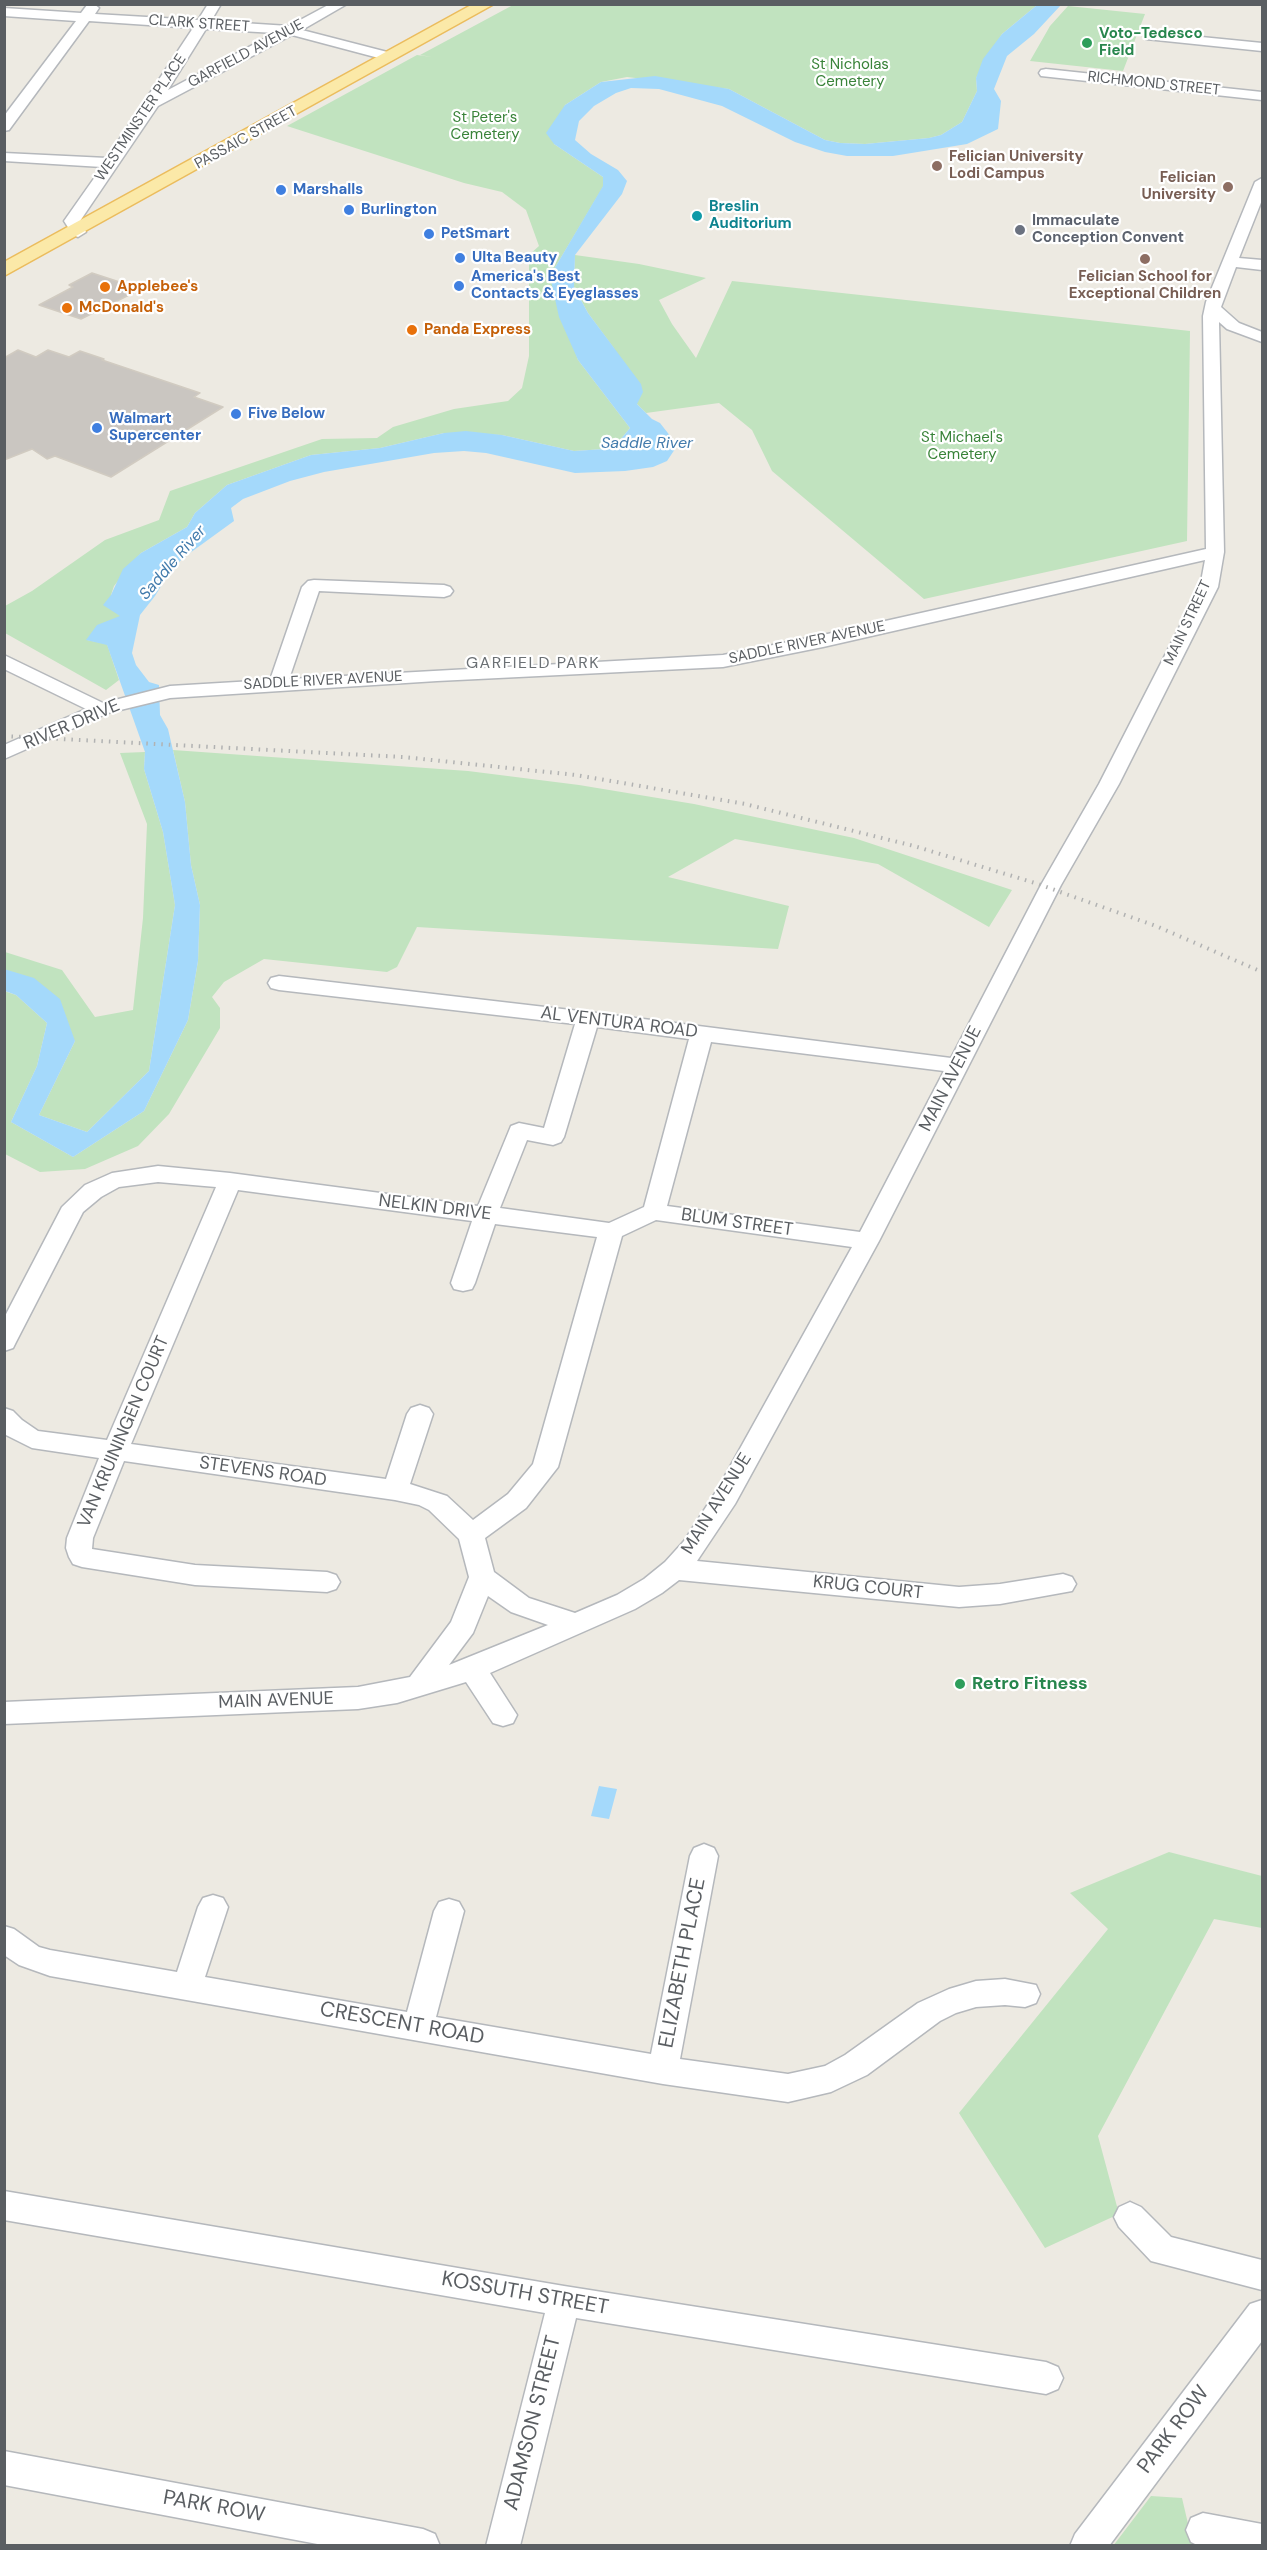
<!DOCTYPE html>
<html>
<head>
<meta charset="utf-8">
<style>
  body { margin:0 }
  #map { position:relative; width:1267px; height:2550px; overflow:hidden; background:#edeae2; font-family:"DM Sans",sans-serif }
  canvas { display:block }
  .frame { position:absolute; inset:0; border:6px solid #5a5e62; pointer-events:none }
</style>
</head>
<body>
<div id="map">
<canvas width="1267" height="2550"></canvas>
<div class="frame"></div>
</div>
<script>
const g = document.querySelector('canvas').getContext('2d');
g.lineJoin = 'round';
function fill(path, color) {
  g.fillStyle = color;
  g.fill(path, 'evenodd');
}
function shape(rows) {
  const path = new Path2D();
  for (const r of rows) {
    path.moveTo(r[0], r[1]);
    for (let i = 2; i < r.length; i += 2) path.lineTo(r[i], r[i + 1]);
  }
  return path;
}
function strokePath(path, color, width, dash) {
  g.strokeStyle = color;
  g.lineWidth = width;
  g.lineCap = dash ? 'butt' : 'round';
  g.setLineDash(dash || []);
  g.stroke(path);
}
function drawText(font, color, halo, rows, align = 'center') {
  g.font = font + ' "DM Sans",sans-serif';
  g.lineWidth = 4.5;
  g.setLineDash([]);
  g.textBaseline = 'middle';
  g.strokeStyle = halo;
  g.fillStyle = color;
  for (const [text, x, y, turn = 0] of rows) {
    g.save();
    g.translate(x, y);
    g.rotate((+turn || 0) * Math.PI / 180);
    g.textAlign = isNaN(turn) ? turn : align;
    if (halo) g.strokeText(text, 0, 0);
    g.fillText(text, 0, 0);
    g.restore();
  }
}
fill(shape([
  [513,5,1037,5,1002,34,976,78,977,91,962,122,941,135,929,138,865,144,840,143,825,140,729,89,627,77,601,82,565,105,554,144,603,177,603,187,550,276,578,360,630,428,620,440,605,449,574,451,502,435,444,433,380,448,311,455,227,485,195,513,187,527,141,553,114,586,111,595,121,616,87,640,107,644,119,680,106,690,5,633,5,606,32,591,105,540,159,520,170,491,322,439,377,438,393,427,454,409,508,401,522,388,529,356,529,255,539,246,526,210,502,192,464,183,287,126,417,55,432,57,420,55],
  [1068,6,1145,14,1123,71,1030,61,1050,26],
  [575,255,639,264,706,278,659,300,672,324,696,358,732,281,1190,331,1187,541,924,599,772,471,752,430,719,403,646,413,637,404,613,347,588,313,574,287],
  [173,750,468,771,579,785,694,804,854,838,1012,890,989,927,878,864,735,839,668,877,789,906,778,949,417,927,397,967,387,972,264,959,224,982,212,997,220,1008,220,1028,169,1114,138,1146,85,1169,40,1172,5,1154,4,991,16,995,47,1023,37,1066,11,1122,73,1157,144,1111,188,1020,198,961,200,905,191,865,185,802],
  [145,752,144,769,163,832,175,905,149,1071,87,1132,39,1115,75,1041,5,969,5,952,62,970,95,1017,133,1010,143,918,147,824,120,753],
  [1169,1852,1262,1876,1262,1928,1214,1919,1098,2136,1119,2214,1045,2248,959,2113,1108,1929,1070,1893],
  [1151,2496,1182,2498,1193,2545,1113,2546]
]), '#c1e3bf');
fill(shape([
  [1037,5,1061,5,1034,34,1007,56,994,89,1001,101,998,129,967,144,893,156,847,156,825,152,795,142,722,106,659,89,631,88,616,93,594,106,579,121,575,140,591,154,618,170,627,181,622,194,575,255,574,287,588,313,641,384,643,392,637,404,652,419,660,423,671,437,675,449,667,461,653,467,625,471,575,473,486,453,464,451,434,453,324,472,290,481,243,499,231,508,234,521,183,558,169,573,155,596,140,615,132,653,136,665,149,682,159,685,160,715,168,729,185,802,191,865,200,905,198,961,188,1020,144,1111,73,1157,11,1122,37,1066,47,1023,16,995,5,991,4,969,34,978,60,999,75,1041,39,1115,87,1132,149,1071,175,905,163,832,144,769,145,752,107,645,86,640,97,625,120,616,103,605,111,595,123,569,141,553,187,527,195,513,227,485,311,455,380,448,444,433,466,431,502,435,574,451,605,449,620,440,630,428,578,360,559,317,550,276,603,186,603,177,554,144,546,133,565,105,601,82,655,76,729,89,825,140,840,143,865,144,929,138,941,135,962,122,977,91,976,78,983,59,1002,34],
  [599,1786,617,1789,609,1819,591,1816]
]), '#a4d9fb');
const building = shape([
  [92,273,141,289,81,319,39,305,73,287,69,285,92,273],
  [18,350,36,357,48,350,69,357,80,351,104,359,102,360,200,393,194,397,223,407,111,477,55,456,47,459,32,449,4,460,4,358,18,350]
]);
fill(building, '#cac6c1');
strokePath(building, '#d1cbc1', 1.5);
const minor = shape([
  [94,4,99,8,95,14,198,20,208,4,221,4,211,21,289,26,330,4,347,4,302,30,395,54,397,57,390,61,292,35,158,106,80,221,86,232,78,237,73,235,64,221,102,167,4,161,4,153,107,158,193,28,89,21,9,130,4,131,4,116,76,21,4,16,4,8,81,13,87,5,94,4],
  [206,29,275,33,168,90,206,29],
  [1151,32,1262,43,1262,51,1146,39,1144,36,1151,32],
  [1046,69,1262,92,1262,100,1041,76,1039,73,1041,70,1046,69],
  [1262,178,1262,200,1239,258,1262,260,1262,270,1236,267,1221,307,1239,323,1262,332,1262,342,1227,329,1219,322,1224,552,1218,587,1119,784,1061,885,879,1241,735,1504,697,1561,959,1587,1000,1584,1063,1574,1072,1577,1076,1584,1072,1591,1000,1604,959,1607,679,1580,662,1593,635,1609,490,1673,517,1715,513,1723,503,1726,493,1723,466,1682,397,1703,358,1709,4,1724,4,1702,358,1687,410,1677,451,1622,469,1577,459,1539,429,1510,419,1505,395,1500,124,1461,93,1538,92,1549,195,1565,327,1572,336,1575,340,1582,336,1589,327,1592,195,1585,82,1567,73,1564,69,1557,66,1548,67,1538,99,1458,32,1448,4,1434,4,1408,13,1411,22,1420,38,1431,107,1440,216,1187,158,1182,119,1187,101,1197,83,1212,16,1342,13,1348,4,1351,4,1318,62,1207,85,1185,112,1173,158,1166,230,1173,478,1206,511,1126,519,1123,544,1128,575,1024,279,990,271,988,268,983,271,978,279,976,588,1012,951,1058,1041,885,1099,784,1200,587,1205,560,823,647,723,667,437,681,170,698,108,713,4,759,4,745,86,709,4,669,4,655,103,703,170,686,270,680,302,587,308,581,314,580,444,585,450,587,453,591,450,595,444,597,319,591,289,679,723,655,823,635,1206,549,1203,316,1206,302,1255,182,1262,178],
  [597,1027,689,1039,644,1207,609,1223,500,1208,527,1140,553,1145,561,1142,564,1137,597,1027],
  [711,1042,944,1071,860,1232,667,1206,711,1042],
  [238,1190,472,1221,451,1283,454,1289,463,1291,472,1289,475,1283,495,1224,597,1237,533,1464,508,1494,473,1520,447,1496,410,1484,433,1414,429,1408,420,1405,411,1408,407,1414,386,1479,131,1444,238,1190],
  [656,1220,852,1247,717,1490,684,1541,665,1562,644,1579,617,1595,575,1613,529,1598,494,1572,485,1538,526,1508,558,1467,622,1236,656,1220],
  [488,1596,511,1612,548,1625,449,1665,473,1633,488,1596],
  [704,1844,714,1848,718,1856,680,2059,788,2074,825,2066,845,2055,918,2003,949,1989,976,1981,1005,1979,1036,1985,1040,1994,1036,2003,1025,2007,1005,2005,976,2007,956,2013,940,2021,867,2075,831,2092,788,2102,663,2084,50,1976,19,1965,4,1955,4,1926,14,1929,39,1947,50,1950,177,1972,198,1907,203,1898,213,1895,223,1898,228,1907,205,1977,407,2012,434,1911,439,1902,449,1899,459,1902,464,1911,436,2017,651,2054,690,1856,694,1848,704,1844],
  [4,2191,564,2286,1046,2362,1058,2367,1063,2378,1058,2389,1046,2394,576,2318,520,2546,486,2546,545,2313,4,2220,4,2191],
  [1130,2202,1141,2207,1171,2237,1262,2260,1262,2290,1151,2261,1119,2227,1114,2217,1119,2207,1130,2202],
  [1262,2300,1262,2341,1109,2546,1070,2546,1075,2534,1250,2304,1262,2300],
  [4,2451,423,2529,435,2534,440,2546,328,2546,4,2485,4,2451],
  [1203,2513,1262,2524,1262,2546,1199,2546,1191,2542,1186,2530,1191,2518,1203,2513]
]);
const major = shape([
  [473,4,494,4,4,276,4,262,473,4]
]);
strokePath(minor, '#b5b8bc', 3);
strokePath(major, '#ebbc5d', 3);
fill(minor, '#fff');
fill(major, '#fbe9a8');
strokePath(shape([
  [4,736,403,757,576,775,745,804,914,846,1035,883,1156,926,1262,972]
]), '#b1b2b2', 4, [1.5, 6]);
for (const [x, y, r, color] of [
  [1087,43,6,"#2e9e5b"],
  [937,166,6,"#8d6e63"],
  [1228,187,6,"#8d6e63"],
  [281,190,6,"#3f7fe0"],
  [349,210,6,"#3f7fe0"],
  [697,216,6,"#0f9aa8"],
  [1020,230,6,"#6b7280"],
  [429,234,6,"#3f7fe0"],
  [460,258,6,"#3f7fe0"],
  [1145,259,6,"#8d6e63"],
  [459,286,6,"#3f7fe0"],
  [105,287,6,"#e8710a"],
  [67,308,6,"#e8710a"],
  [412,330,6,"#e8710a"],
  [236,414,6,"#3f7fe0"],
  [97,428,6,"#3f7fe0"],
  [960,1684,6,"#2e9e5b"]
]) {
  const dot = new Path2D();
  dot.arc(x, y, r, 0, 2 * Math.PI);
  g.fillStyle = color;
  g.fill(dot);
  strokePath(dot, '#fff', 2);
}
drawText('15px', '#5a5e62', '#fff', [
  ["CLARK STREET",199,24,4],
  ["GARFIELD AVENUE",246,54,-28],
  ["RICHMOND STREET",1154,84,6],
  ["WESTMINSTER PLACE",141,118,-56],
  ["PASSAIC STREET",246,138,-29],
  ["MAIN STREET",1188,623,-65],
  ["SADDLE RIVER AVENUE",807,643,-12],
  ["SADDLE RIVER AVENUE",323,681,-3]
]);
drawText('bold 15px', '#27864d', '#fff', [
  ["Voto-Tedesco",1099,34],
  ["Field",1099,51]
], 'left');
drawText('15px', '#398339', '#fff', [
  ["St Nicholas",850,65],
  ["Cemetery",850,82],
  ["St Peter's",485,118],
  ["Cemetery",485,135],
  ["St Michael's",962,438],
  ["Cemetery",962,455]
]);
drawText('bold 15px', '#785e54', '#fff', [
  ["Felician University",949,157],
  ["Lodi Campus",949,174],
  ["Felician",1216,178,"right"],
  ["University",1216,195,"right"],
  ["Felician School for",1145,277,"center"],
  ["Exceptional Children",1145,294,"center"]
], 'left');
drawText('bold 15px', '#366cbe', '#fff', [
  ["Marshalls",293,190],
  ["Burlington",361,210],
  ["PetSmart",441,234],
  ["Ulta Beauty",472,258],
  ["America's Best",471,277],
  ["Contacts & Eyeglasses",471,294],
  ["Five Below",248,414],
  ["Walmart",109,419],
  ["Supercenter",109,436]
], 'left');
drawText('bold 15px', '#0d838f', '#fff', [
  ["Breslin",709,207],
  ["Auditorium",709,224]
], 'left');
drawText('bold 15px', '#5b616d', '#fff', [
  ["Immaculate",1032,221],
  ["Conception Convent",1032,238]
], 'left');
drawText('bold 15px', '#c56008', '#fff', [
  ["Applebee's",117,287],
  ["McDonald's",79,308],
  ["Panda Express",424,330]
], 'left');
drawText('italic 16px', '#427bac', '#fff', [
  ["Saddle River",647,444],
  ["Saddle River",173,563,-49]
]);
g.letterSpacing = '1.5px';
drawText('16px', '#6b7074', '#fff', [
  ["GARFIELD PARK",533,664]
]);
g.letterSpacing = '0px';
drawText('18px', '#5a5e62', '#fff', [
  ["RIVER DRIVE",72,725,-23],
  ["AL VENTURA ROAD",619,1023,7],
  ["MAIN AVENUE",951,1079,-63],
  ["NELKIN DRIVE",435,1208,7],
  ["BLUM STREET",737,1223,8],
  ["VAN KRUININGEN COURT",124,1432,-67],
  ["STEVENS ROAD",263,1472,8],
  ["MAIN AVENUE",717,1504,-58],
  ["KRUG COURT",868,1588,6],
  ["MAIN AVENUE",276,1701,-2]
]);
drawText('bold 18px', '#27864d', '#fff', [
  ["Retro Fitness",972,1684]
], 'left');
drawText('21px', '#5a5e62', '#fff', [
  ["ELIZABETH PLACE",683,1963,-79],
  ["CRESCENT ROAD",402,2024,10],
  ["KOSSUTH STREET",525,2294,10],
  ["ADAMSON STREET",533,2423,-76],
  ["PARK ROW",1174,2430,-53],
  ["PARK ROW",214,2507,10]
]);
</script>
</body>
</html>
